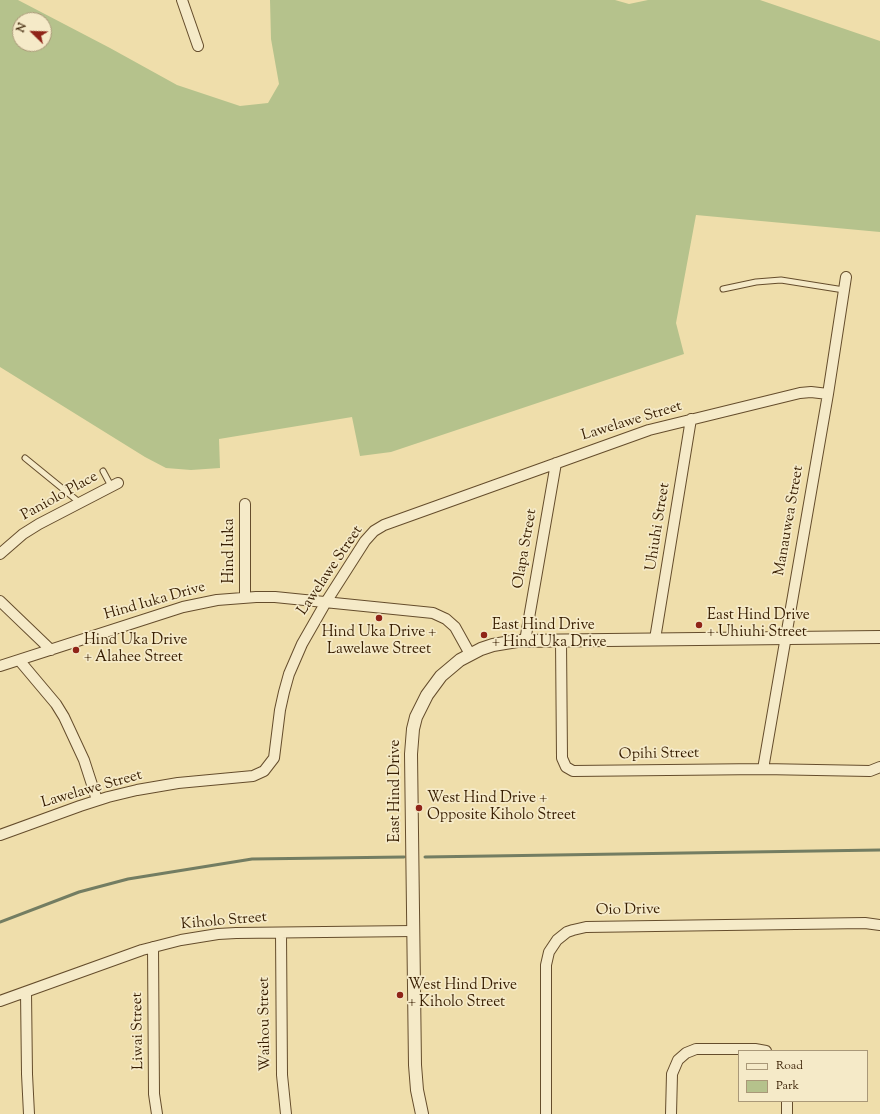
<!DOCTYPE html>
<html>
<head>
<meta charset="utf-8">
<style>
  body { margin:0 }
  #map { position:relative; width:880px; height:1114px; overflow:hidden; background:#efdeab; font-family:"Sorts Mill Goudy",serif }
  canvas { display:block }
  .legend { position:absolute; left:738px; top:1050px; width:130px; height:52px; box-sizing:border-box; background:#f5eac8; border:1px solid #a99878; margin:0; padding:5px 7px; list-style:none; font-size:12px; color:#371d01 }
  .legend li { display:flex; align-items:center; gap:8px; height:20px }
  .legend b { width:20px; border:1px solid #a99878 }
  .north { position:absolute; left:12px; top:12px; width:40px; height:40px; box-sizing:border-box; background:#f5eac8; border:1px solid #a99878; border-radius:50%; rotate:293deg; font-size:11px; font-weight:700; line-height:16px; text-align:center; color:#371d01 }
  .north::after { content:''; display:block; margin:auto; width:14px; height:18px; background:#8f2418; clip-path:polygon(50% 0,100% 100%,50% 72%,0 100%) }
</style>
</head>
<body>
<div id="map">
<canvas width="880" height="1114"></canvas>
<ul class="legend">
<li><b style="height:5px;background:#f5eac8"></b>Road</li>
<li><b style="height:11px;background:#b5c28c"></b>Park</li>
</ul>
<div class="north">N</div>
</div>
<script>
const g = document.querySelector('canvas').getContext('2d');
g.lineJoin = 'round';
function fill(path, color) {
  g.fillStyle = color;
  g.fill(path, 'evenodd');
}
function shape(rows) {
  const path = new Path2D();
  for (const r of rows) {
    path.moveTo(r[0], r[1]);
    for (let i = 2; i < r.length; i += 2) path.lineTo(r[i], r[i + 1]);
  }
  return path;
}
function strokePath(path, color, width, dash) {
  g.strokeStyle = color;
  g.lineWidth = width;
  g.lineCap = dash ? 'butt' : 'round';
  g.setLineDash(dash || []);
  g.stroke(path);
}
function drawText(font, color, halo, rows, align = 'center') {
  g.font = font + ' "Sorts Mill Goudy",serif';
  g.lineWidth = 3.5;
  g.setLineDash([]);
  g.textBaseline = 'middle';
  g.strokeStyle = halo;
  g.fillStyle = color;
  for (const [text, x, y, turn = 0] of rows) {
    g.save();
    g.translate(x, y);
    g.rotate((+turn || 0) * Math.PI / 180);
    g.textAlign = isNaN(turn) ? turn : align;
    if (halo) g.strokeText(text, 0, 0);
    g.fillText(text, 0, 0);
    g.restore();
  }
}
fill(shape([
  [0,0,18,0,110,48,177,85,240,106,268,103,279,84,271,39,270,0,615,0,629,4,648,0,760,0,880,41,880,232,696,215,676,323,684,354,391,452,360,456,352,417,219,439,220,468,191,470,166,468,145,457,0,367],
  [20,20,44,20,44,44,20,44]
]), '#b5c28c');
strokePath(shape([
  [425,857,880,850],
  [0,922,79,892,128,879,252,859,404,857]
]), '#737d62', 3);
const service = shape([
  [723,289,756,282,781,280,844,290],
  [25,458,79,502],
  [103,471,111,486]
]);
const minor = shape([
  [182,0,198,46],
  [0,554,23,534,39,524,118,483],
  [245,597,245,504],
  [0,601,51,650],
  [655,639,691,419],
  [525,641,556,463],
  [561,641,562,758,566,767,573,771,763,769,870,771,880,767],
  [19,660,56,704,64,717,84,760,97,800],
  [0,666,183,607,217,600,256,597,275,597,433,613,446,619,455,627,470,654],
  [763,769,828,394,846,277],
  [0,835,80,806,108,797,137,790,178,783,253,776,264,771,274,758,280,710,284,692,289,674,302,644,326,602,365,541,374,531,384,525,649,430,800,393,811,392,828,394],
  [281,933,282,1075,286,1114],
  [153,947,154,1094,157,1114],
  [26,992,27,1074,29,1114],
  [0,1001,142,950,181,940,218,934,236,933,413,931],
  [546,1114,546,965,549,952,557,940,567,932,573,930,586,927,865,923,880,925],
  [671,1114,672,1074,678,1060,686,1053,696,1049,755,1049,766,1051],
  [787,1114,787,1101]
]);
const tertiary = shape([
  [422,1114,417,1090,415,1065,411,754,413,729,416,717,427,695,441,676,460,660,481,649,493,645,517,641,880,637]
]);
strokePath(service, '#654d2c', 7);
strokePath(minor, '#654d2c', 12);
strokePath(tertiary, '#654d2c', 14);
strokePath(service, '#f5eac8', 5);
strokePath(minor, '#f5eac8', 10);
strokePath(tertiary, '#f5eac8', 12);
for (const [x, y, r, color] of [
  [379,618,4,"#8f2418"],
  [699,625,4,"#8f2418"],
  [484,635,4,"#8f2418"],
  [76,650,4,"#8f2418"],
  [419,808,4,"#8f2418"],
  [400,995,4,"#8f2418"]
]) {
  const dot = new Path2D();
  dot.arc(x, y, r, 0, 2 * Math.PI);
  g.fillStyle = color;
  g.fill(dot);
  strokePath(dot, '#f5eac8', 1.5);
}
drawText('15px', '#371d01', '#f5eac8', [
  ["Lawelawe Street",632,422,-17],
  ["Paniolo Place",60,497,-29],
  ["Manauwea Street",790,521,-80],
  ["Uhiuhi Street",659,527,-81],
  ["Olapa Street",526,549,-80],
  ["Hind Iuka",230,551,-90],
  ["Lawelawe Street",331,571,-56],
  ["Hind Iuka Drive",155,602,-16],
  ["Opihi Street",659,755,-1],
  ["Lawelawe Street",92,790,-16],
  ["East Hind Drive",396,791,-90],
  ["Oio Drive",628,911,-1],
  ["Kiholo Street",224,922,-5],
  ["Waihou Street",266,1024,-91],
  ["Liwai Street",139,1031,-91]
]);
drawText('15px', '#371d01', '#f5eac8', [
  ["East Hind Drive",707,616],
  ["+ Uhiuhi Street",707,633],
  ["East Hind Drive",492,626],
  ["+ Hind Uka Drive",492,643],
  ["Hind Uka Drive +",379,633,"center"],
  ["Lawelawe Street",379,650,"center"],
  ["Hind Uka Drive",84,641],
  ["+ Alahee Street",84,658],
  ["West Hind Drive +",427,799],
  ["Opposite Kiholo Street",427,816],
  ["West Hind Drive",408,986],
  ["+ Kiholo Street",408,1003]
], 'left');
</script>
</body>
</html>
